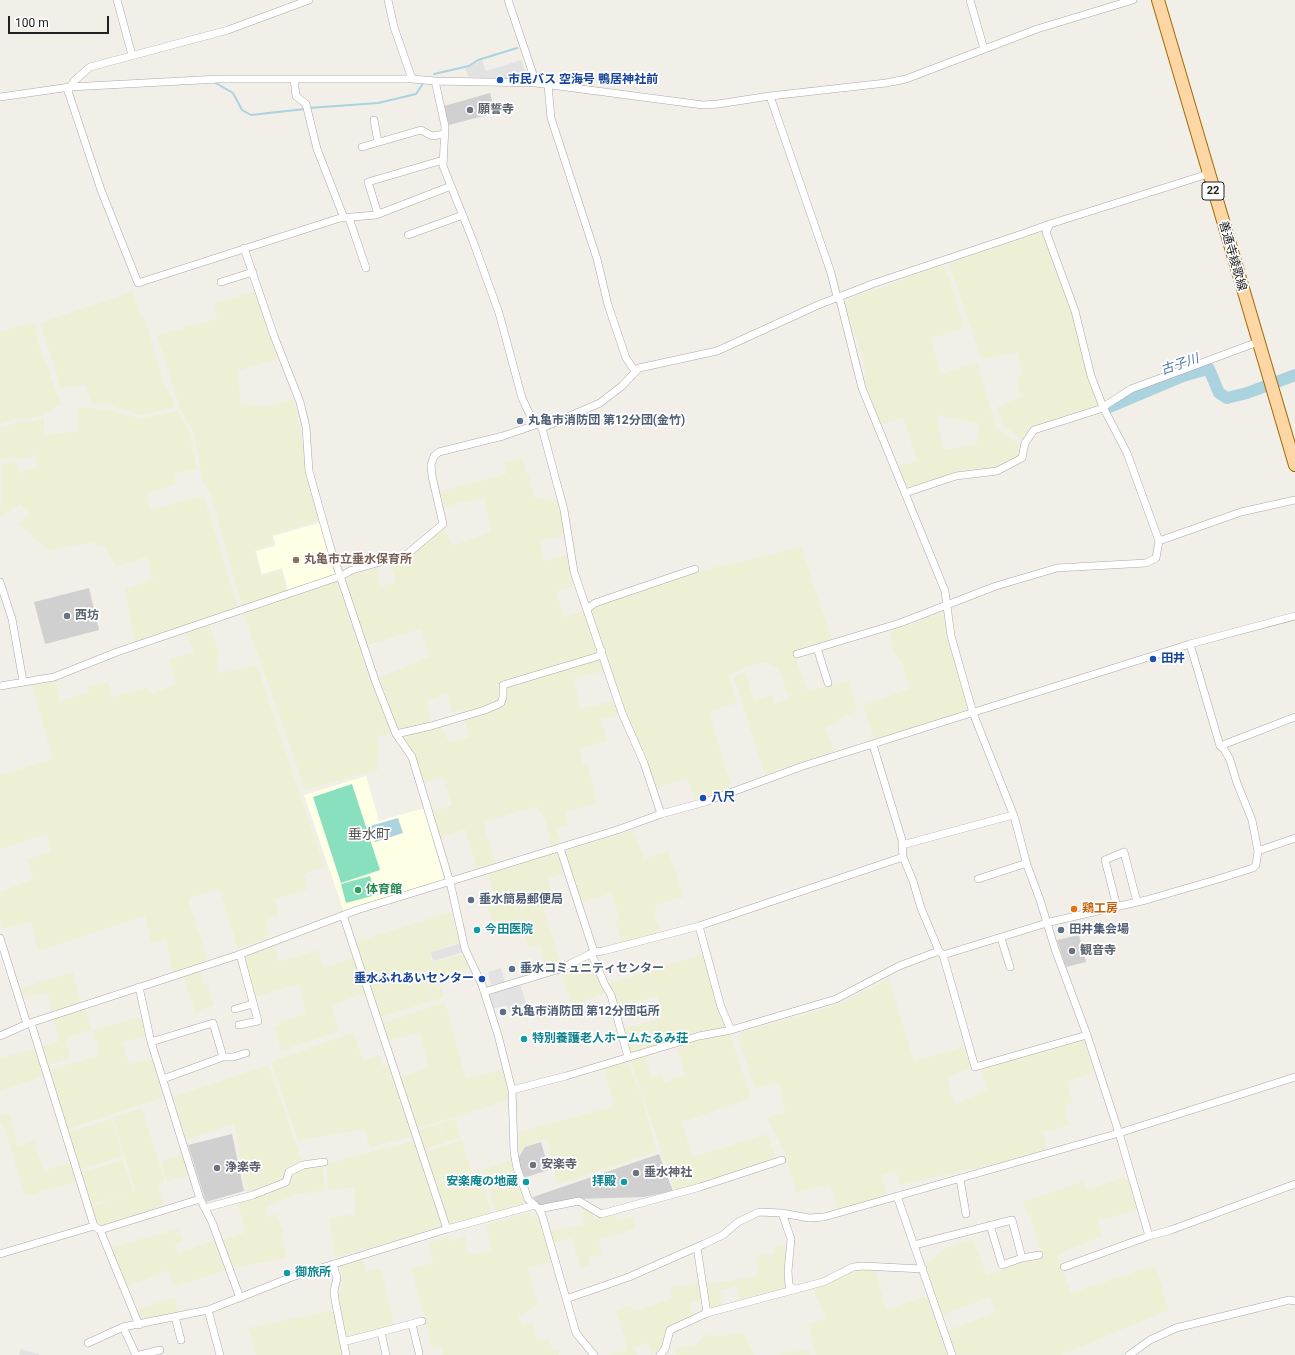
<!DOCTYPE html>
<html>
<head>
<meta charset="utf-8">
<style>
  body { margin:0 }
  #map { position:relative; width:1295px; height:1355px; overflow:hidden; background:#f2efe9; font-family:Roboto,sans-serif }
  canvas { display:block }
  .scale { position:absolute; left:8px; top:16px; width:101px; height:18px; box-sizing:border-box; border:2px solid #222; border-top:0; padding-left:5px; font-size:12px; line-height:14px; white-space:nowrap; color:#222; -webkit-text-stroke:3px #fff; paint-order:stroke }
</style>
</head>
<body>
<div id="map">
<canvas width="1295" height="1355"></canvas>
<div class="scale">100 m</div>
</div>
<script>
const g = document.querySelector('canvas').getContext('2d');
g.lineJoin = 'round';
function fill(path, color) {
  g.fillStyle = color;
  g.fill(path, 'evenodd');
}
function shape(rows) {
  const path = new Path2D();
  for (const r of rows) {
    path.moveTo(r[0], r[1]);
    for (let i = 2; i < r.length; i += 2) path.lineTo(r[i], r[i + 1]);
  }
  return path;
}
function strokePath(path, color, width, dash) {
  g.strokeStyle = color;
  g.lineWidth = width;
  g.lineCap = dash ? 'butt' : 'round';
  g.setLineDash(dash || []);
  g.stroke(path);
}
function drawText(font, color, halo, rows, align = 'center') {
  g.font = font + ' Roboto,"Noto Sans JP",sans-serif';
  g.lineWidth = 3.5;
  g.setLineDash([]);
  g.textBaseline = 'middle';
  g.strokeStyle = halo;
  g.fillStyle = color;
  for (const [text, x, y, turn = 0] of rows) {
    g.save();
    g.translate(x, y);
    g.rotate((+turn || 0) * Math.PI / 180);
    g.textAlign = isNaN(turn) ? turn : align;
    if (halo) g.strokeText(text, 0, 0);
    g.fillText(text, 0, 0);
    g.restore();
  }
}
fill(shape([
  [322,522,337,576,288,590,282,568,262,574,256,551,276,546,273,536],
  [366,776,379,821,424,808,445,883,344,912,304,795]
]), '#ffffe5');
fill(shape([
  [490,93,495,113,449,125,444,106],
  [89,588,99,630,45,644,34,602],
  [1079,935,1086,962,1066,967,1057,940],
  [232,1134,244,1191,206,1202,188,1145],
  [541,1142,549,1170,523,1178,517,1160,525,1147],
  [659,1154,673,1191,644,1197,579,1199,542,1208,533,1197]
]), '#d0d0d0');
fill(shape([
  [1043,232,1076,319,1100,409,1038,425,1023,440,1002,424,997,407,1021,397,1017,377,1023,374,1017,352,982,360,948,263],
  [942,265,950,279,964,328,931,338,941,374,977,363,997,428,988,426,998,429,1018,443,1021,455,1005,466,973,469,907,488,899,466,917,461,903,418,881,425,867,387,864,363,844,301],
  [936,415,980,424,976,444,944,450],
  [133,292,140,314,145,318,163,381,174,402,173,408,140,415,106,404,92,403,86,385,61,388,40,323],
  [255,292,280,358,238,371,241,404,265,406,294,399,308,469,320,520,272,535,273,544,254,550,261,576,281,570,287,592,242,607,211,495,203,483,194,434,179,406,157,335,217,319,214,303],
  [30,323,35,325,39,345,61,404,38,417,15,419,0,424,0,332],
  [77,407,105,409,140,419,178,410,190,433,197,470,175,473,176,484,147,493,150,510,204,496,238,608,135,644,125,589,153,579,147,557,116,566,104,546,93,543,74,545,49,551,17,523,29,515,21,504,0,517,2,464,17,462,18,473,38,467,35,455,20,459,15,457,0,460,0,428,19,422,35,421,44,417,44,435,78,431],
  [522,458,527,474,529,474,534,497,558,501,565,535,540,541,544,561,569,554,576,585,556,592,564,617,584,611,603,671,574,678,580,709,615,700,619,715,601,720,608,741,580,748,583,766,588,764,597,804,565,811,568,825,556,828,561,843,551,846,546,823,537,806,483,822,496,864,477,870,465,829,439,838,431,812,452,805,443,777,418,785,398,732,438,721,449,742,469,737,462,710,452,713,447,694,427,700,431,721,397,730,379,678,429,657,421,629,367,645,346,581,350,575,376,568,380,586,396,582,390,563,444,527,452,546,491,532,484,498,442,507,439,492,506,474,504,462],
  [801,547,832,640,794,653,808,691,849,680,857,711,839,718,840,722,825,727,834,751,765,774,734,679,736,675,745,672,754,700,772,695,774,704,789,698,778,668,765,662,748,666,728,675,737,703,709,712,732,790,695,802,687,778,657,788,625,713,591,610,595,605,705,570],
  [341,580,393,733,376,736,380,753,378,761,378,770,305,790,243,612],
  [944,611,947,638,969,711,874,740,863,705,910,689,901,660,893,652,890,632],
  [208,622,220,654,216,656,219,673,257,665,324,867,304,874,308,889,275,899,278,916,266,920,269,938,238,949,219,889,188,899,208,962,173,973,166,940,151,943,145,916,38,951,31,922,3,929,0,917,0,892,33,879,27,859,51,852,47,834,0,849,0,775,53,759,31,683,55,679,60,701,89,693,88,686,108,681,112,697,147,687,150,694,152,694,176,684,169,659,194,653,186,629],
  [633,830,643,854,643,859,668,850,684,897,655,905,657,912,654,913,661,931,622,943,615,922,619,918,611,893,580,903,564,857,567,850],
  [554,852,559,854,564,874,548,879,556,902,543,908,562,965,545,970,540,944,529,948,524,929,495,934,487,905,496,901,488,874],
  [451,912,459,942,430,952,432,962,465,954,470,968,438,978,444,997,379,1018,355,942],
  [275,946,279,962,318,950,323,968,355,957,366,993,332,1005,339,1031,282,1051,274,1027,279,1026,278,1022,306,1014,299,984,255,997,243,958,247,955],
  [702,954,726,1027,695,1033,633,1053,629,1052,624,1029,662,1018,657,996,617,1008,608,984],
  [589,960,593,963,600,984,606,993,572,1006,561,971],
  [201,970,203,984,207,983,214,1005,195,1012,183,975],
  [73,972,81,1004,52,1013,47,992,24,998,20,988],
  [889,979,914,1061,967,1046,973,1067,947,1077,955,1104,987,1090,981,1067,1080,1037,1084,1040,1094,1073,1067,1082,1073,1103,1064,1106,1069,1126,1043,1131,1047,1152,900,1185,896,1172,882,1175,887,1196,838,1210,830,1184,796,1193,785,1152,766,1117,785,1112,779,1083,755,1088,737,1034,837,1005],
  [445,1002,466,1079,503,1069,509,1090,509,1100,415,1129,398,1078,429,1067,420,1033,389,1041,382,1023],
  [86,1009,91,1030,66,1038,70,1058,47,1066,42,1047,59,1041,53,1018],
  [143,1016,147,1036,123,1042,129,1064,153,1058,164,1097,68,1129,50,1070,97,1056,98,1048,92,1030],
  [354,1032,363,1060,380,1055,383,1067,391,1065,414,1136,370,1148,364,1129,298,1141,271,1062],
  [730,1034,751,1098,682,1122,693,1157,767,1134,777,1160,675,1192,630,1060,646,1056,651,1078,662,1075,664,1082,685,1076,677,1045,698,1038],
  [37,1048,44,1076,0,1091,0,1058],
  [627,1062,640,1091,657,1151,557,1185,547,1139,526,1145,519,1154,519,1132,611,1107,613,1100,604,1069],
  [268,1065,303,1163,288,1169,283,1180,246,1192,234,1124,186,1140,173,1097],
  [142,1108,165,1182,158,1185,165,1208,99,1227,95,1225,90,1207,128,1194,90,1205,81,1172,123,1160,133,1192,135,1192,113,1117],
  [9,1113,18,1146,34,1141,44,1171,72,1163,77,1182,25,1196,5,1130,0,1122,0,1115],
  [112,1119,123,1157,80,1169,69,1132],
  [455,1119,461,1138,445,1142,440,1123],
  [439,1124,445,1143,422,1150,416,1131],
  [415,1140,445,1228,335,1257,329,1218,355,1214,354,1187,328,1191,326,1164],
  [462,1140,471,1171,434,1182,425,1152],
  [183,1155,189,1175,167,1182,161,1162],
  [512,1160,518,1179,488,1189,482,1170],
  [323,1165,324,1191,296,1194,265,1208,266,1217,276,1214,283,1232,286,1258,232,1268,223,1240,245,1232,238,1202,289,1185,291,1173,300,1168],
  [479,1170,492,1214,448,1227,435,1184],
  [1127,1177,1139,1210,1098,1220,1102,1236,1057,1255,1071,1293,1155,1265,1169,1310,1061,1355,955,1355,947,1331,996,1312,990,1297,942,1315,924,1265,937,1256,941,1250,973,1239,987,1275,1042,1256,1030,1215,1028,1216,1023,1201,1064,1189,1064,1187,1084,1181,1086,1189],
  [519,1180,525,1203,496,1212,489,1190],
  [581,1206,593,1213,593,1218,596,1219,616,1214,617,1221,633,1216,636,1229,599,1239,602,1254,589,1257,591,1265,581,1268,571,1238,552,1243,549,1231,584,1225],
  [529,1212,540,1221,551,1256,550,1262,528,1268,538,1305,518,1317,522,1325,533,1322,537,1342,550,1338,552,1350,559,1350,559,1355,443,1355,441,1347,433,1349,411,1268,433,1263,429,1243,449,1236,451,1241,465,1236,469,1255,491,1250,486,1225],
  [178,1229,183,1241,175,1244,178,1253,216,1240,227,1270,174,1287,168,1271,126,1286,112,1247],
  [785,1244,787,1262,787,1288,739,1300,737,1287,720,1290,722,1305,712,1308,708,1307,706,1283,731,1281,758,1275,756,1256,774,1254,774,1247],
  [363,1260,366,1272,381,1269,395,1327,346,1339,338,1295,344,1287,339,1265],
  [858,1269,875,1269,886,1309,929,1296,950,1355,816,1355,808,1324,826,1318,812,1287],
  [700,1283,703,1299,690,1303,692,1318,672,1325,667,1329,662,1348,652,1353,648,1343,634,1347,637,1355,607,1355,627,1350,626,1341,616,1311,631,1305,633,1312,672,1298,670,1288],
  [175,1297,178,1314,141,1321,136,1310],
  [334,1310,344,1355,256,1355,248,1328],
  [743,1332,755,1355,676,1355,675,1348,696,1345,705,1335,724,1336],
  [809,1349,811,1355,775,1355]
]), '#eef0d5');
fill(shape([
  [352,784,380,870,341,883,313,797],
  [370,876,376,895,346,903,341,884]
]), '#88e0be');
fill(shape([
  [482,60,486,71,521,60,526,74,525,82,469,77,465,69],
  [462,943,464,952,433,961,431,952],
  [501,968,505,982,491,985,488,972],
  [520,984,526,1003,522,1005,524,1011,518,1013,516,1009,509,1011,507,1005,492,1009,489,997,490,994],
  [21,1349,39,1354,39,1355,19,1355]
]), '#e2e2e2');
fill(shape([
  [398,818,403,833,375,842,370,826]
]), '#aad3df');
strokePath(shape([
  [434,74,469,66,478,60,517,48],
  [214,82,233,93,242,110,251,115,305,109],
  [309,108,378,103,416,94,424,82]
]), '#aad3df', 2);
strokePath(shape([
  [1107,408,1183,376,1204,370,1209,369,1219,393,1227,398,1247,393,1295,375]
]), '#aad3df', 12);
const street = shape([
  [117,0,132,55],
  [309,0,228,30,90,67,74,81,68,91,101,190,138,283,340,218,376,215,451,186],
  [388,0,394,27,412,79],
  [508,0,536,83],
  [970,0,984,49],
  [294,79,296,96,306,104,317,149,344,218],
  [435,81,445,126,443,166,473,241,499,313,522,398,529,413,542,428,564,510,574,572,622,713,644,763,661,814],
  [548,85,551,118,597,259,608,305,626,358,635,371],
  [770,96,831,273,837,297],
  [0,97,70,87,219,79,412,79,435,81,536,83,703,105,718,104,770,96,886,83,906,79,1037,29,1133,0],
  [374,120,378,142],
  [362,147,421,130,432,136,445,134],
  [378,214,368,182,443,160],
  [349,218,366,268],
  [408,235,463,215],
  [244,248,274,336,300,402,306,427,309,471,330,546,376,683,396,734,412,757,450,882,465,949,482,985,498,1035,512,1090,514,1152,517,1168,528,1199,539,1209,542,1215,576,1333,594,1355],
  [221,282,253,272],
  [839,296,862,388,945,591,951,636,973,713,1014,816,1027,865,1040,900,1055,949,1087,1035,1119,1133,1149,1236],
  [542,428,600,403,622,386,639,368,717,351,818,305,875,283,1019,235,1050,224,1208,174,1211,175],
  [905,493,956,476,997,471,1022,458,1025,443,1034,430,1100,409,1131,389,1258,342],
  [1159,541,1241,512,1295,500],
  [0,582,12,619,23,681],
  [587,609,595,603,695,569],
  [817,648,828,683],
  [797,654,900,623,996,586,1057,568,1146,563,1156,558,1159,541,1127,453,1103,407,1091,376,1075,311,1046,232,1050,224],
  [0,686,54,677,117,652,341,576,352,570,406,555,443,524,432,476,431,465,434,456,439,452,503,436,538,424],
  [396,734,431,726,485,710,501,703,503,697,503,685,599,656,602,651],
  [873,745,902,840,903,857,913,881,921,908,939,951,943,955,975,1067,1087,1035],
  [1220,746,1295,717],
  [902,845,1013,815],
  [560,848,594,952],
  [1258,851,1295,838],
  [978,879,1027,863],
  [1117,907,1105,860,1124,852,1137,902],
  [343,915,447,1229],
  [699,926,721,1007,731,1030],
  [0,938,27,1024],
  [1001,938,1010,967],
  [591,953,605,985,611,995,628,1057],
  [943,955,1050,922,1146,900,1215,880,1253,868,1256,865,1258,851,1252,820,1237,783,1230,760,1224,749,1220,746,1190,644],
  [139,987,151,1042,200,1199,212,1222,240,1298],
  [484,992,560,969,594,952,603,951,699,926,903,857],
  [235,1009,253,1004],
  [31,1023,94,1226],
  [239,1025,258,1021,240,954],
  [0,1036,27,1024,238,955,357,910,617,830,661,814,705,802,803,766,1190,644,1295,616],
  [151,1042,213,1023,223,1057,233,1057,246,1053],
  [163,1079,223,1057],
  [512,1090,566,1076,699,1036,731,1030,836,999,899,966,939,951],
  [960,1179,966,1214],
  [897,1196,952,1355],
  [205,1208,253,1195,286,1182,289,1172,303,1165,324,1162],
  [539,1209,579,1201,601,1214,700,1187,782,1160],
  [782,1213,791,1239,788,1271,789,1286,795,1289],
  [100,1230,139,1325],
  [914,1245,1012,1220,1022,1258,1002,1265,990,1225],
  [697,1247,707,1313],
  [0,1254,94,1226,100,1230,200,1199],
  [1022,1258,1039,1255],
  [333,1264,337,1278,334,1291,335,1300,346,1355],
  [1064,1267,1149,1236,1171,1230,1295,1184],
  [566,1299,629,1277,704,1244,723,1235,738,1222,759,1212,782,1213,809,1218,824,1217,1119,1133,1295,1077],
  [208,1310,220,1355],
  [175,1317,181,1340],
  [412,1324,419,1353],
  [123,1327,136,1355],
  [381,1332,386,1355],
  [343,1342,422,1321],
  [88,1343,123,1327,208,1310,292,1277,447,1229,535,1205],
  [140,1355,160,1350],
  [660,1355,665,1349,670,1330,707,1313,823,1282,853,1267,863,1266,923,1269],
  [1129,1355,1150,1340,1176,1328,1269,1305,1289,1300,1295,1301]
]);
const primary = shape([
  [1158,0,1295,465]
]);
strokePath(street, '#a9a9a9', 8);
strokePath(primary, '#a06b00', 14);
strokePath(street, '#fff', 7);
strokePath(primary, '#fcd6a4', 12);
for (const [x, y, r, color] of [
  [500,80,4,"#1a4fb4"],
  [470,110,4,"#6b7280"],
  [520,421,4,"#5c6f8a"],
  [296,560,4,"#8d6e63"],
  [67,616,4,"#6b7280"],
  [1153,659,4,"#1a4fb4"],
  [703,798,4,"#1a4fb4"],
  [358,890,4,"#2e9e5b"],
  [471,900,4,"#5c6f8a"],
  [1074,909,4,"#e8710a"],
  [477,930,4,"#0f9aa8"],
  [1061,930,4,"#5c6f8a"],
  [1072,951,4,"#6b7280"],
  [512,969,4,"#5c6f8a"],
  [482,979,4,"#1a4fb4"],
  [503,1012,4,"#5c6f8a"],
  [524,1039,4,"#0f9aa8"],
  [533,1165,4,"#6b7280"],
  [217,1168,4,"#6b7280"],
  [636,1173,4,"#6b7280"],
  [526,1182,4,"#0f9aa8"],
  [624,1182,4,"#0f9aa8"],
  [287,1273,4,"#0f9aa8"]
]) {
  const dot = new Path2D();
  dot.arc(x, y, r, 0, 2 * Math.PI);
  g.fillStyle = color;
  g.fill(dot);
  strokePath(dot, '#fff', 1.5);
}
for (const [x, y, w] of [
  [1213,191,22]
]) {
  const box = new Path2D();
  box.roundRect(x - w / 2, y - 9, w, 18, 3);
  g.fillStyle = '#fff';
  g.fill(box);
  strokePath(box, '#222', 1);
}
drawText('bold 11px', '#222', null, [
  ["22",1213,191]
]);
drawText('bold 12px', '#164399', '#fff', [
  ["市民バス 空海号 鴨居神社前",508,80],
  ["田井",1161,659],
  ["八尺",711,798],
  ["垂水ふれあいセンター",474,979,"right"]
], 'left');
drawText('bold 12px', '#5b616d', '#fff', [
  ["願誓寺",478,110],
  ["西坊",75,616],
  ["観音寺",1080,951],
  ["安楽寺",541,1165],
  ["浄楽寺",225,1168],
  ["垂水神社",644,1173]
], 'left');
drawText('12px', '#222', '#fff', [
  ["善通寺綾歌線",1232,256,74]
]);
drawText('bold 12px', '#4e5e75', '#fff', [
  ["丸亀市消防団 第12分団(金竹)",528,421],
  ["垂水簡易郵便局",479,900],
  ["田井集会場",1069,930],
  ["垂水コミュニティセンター",520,969],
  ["丸亀市消防団 第12分団屯所",511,1012]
], 'left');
drawText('bold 12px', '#785e54', '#fff', [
  ["丸亀市立垂水保育所",304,560]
], 'left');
drawText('bold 12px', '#27864d', '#fff', [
  ["体育館",366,890]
], 'left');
drawText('bold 12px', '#c56008', '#fff', [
  ["鶏工房",1082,909]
], 'left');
drawText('bold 12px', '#0d838f', '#fff', [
  ["今田医院",485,930],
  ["特別養護老人ホームたるみ荘",532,1039],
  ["安楽庵の地蔵",518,1182,"right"],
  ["拝殿",616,1182,"right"],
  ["御旅所",295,1273]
], 'left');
drawText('italic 13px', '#4a7aab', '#fff', [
  ["古子川",1180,365,-19]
]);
drawText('14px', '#555', '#fff', [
  ["垂水町",369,835]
]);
</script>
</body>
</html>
